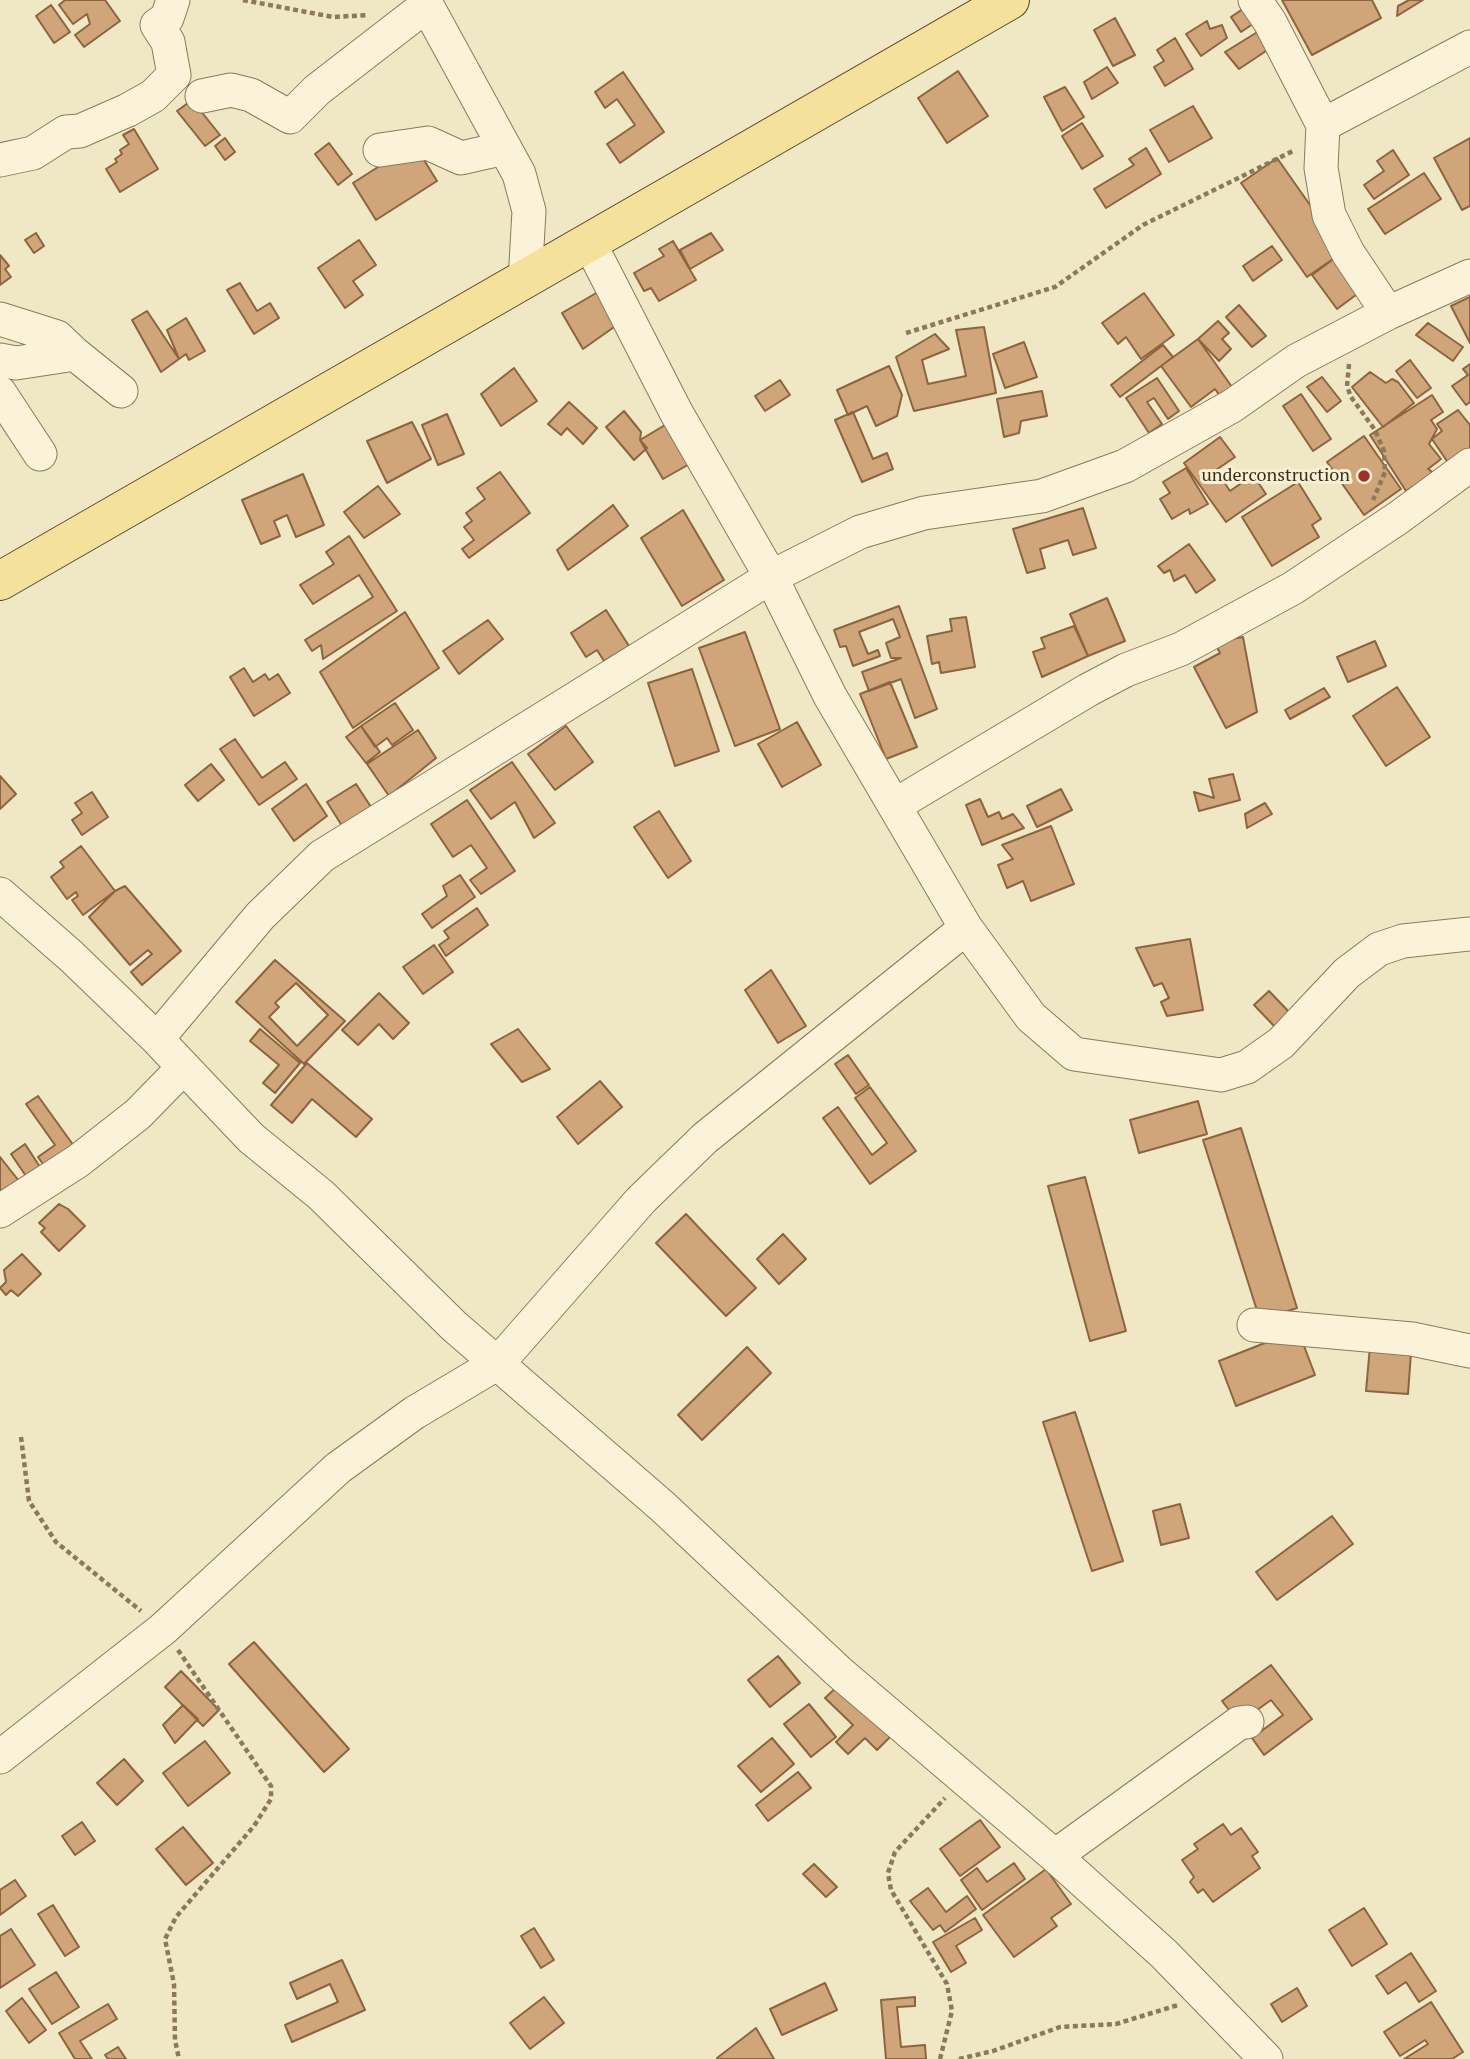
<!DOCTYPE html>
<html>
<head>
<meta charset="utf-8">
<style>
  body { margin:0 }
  canvas { display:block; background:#f0e7c5 }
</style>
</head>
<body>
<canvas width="1470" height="2059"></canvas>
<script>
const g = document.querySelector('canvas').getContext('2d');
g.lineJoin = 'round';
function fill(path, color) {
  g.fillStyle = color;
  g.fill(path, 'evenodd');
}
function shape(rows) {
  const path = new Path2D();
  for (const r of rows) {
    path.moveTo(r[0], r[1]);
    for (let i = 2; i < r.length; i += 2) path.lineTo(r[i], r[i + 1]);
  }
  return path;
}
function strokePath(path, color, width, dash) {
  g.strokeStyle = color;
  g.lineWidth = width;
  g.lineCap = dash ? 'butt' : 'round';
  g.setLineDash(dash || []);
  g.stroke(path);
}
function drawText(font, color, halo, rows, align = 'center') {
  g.font = font + ' "PT Serif",serif';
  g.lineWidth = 6;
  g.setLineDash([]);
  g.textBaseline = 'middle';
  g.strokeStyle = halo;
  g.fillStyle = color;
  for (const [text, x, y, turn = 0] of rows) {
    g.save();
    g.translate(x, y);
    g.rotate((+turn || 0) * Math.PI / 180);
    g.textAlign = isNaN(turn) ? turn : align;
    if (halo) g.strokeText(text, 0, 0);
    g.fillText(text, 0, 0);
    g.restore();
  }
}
const building = shape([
  [65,0,105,0,120,21,84,47,75,35,90,24,87,14,73,24,59,5,65,0],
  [1256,0,1269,13,1241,32,1231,17,1256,0],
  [1282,0,1372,0,1381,18,1312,55,1282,0],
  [1409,0,1423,0,1397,16,1398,6,1409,0],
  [51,5,70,32,54,43,36,16,51,5],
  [1115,18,1135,55,1113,66,1094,30,1115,18],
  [1207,21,1210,29,1222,25,1227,38,1201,56,1186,34,1207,21],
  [1264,28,1275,45,1239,69,1225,52,1264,28],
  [1175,38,1193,69,1165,86,1154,67,1164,61,1157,50,1175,38],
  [1107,67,1118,83,1092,99,1084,82,1107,67],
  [958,71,988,116,947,143,918,98,958,71],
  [623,72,664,132,620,163,607,144,635,125,617,99,605,108,595,92,623,72],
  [1065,87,1084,117,1062,131,1044,97,1065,87],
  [192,100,220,135,205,146,177,111,192,100],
  [1193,106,1212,138,1169,162,1150,130,1193,106],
  [1082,123,1103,156,1082,169,1062,136,1082,123],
  [134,129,158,169,120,192,106,169,117,162,115,159,122,154,120,150,129,144,123,135,134,129],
  [225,138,235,152,225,160,215,146,225,138],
  [1470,138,1470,206,1462,210,1434,158,1470,138],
  [329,143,352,174,338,185,315,154,329,143],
  [414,144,437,181,376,220,353,183,414,144],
  [1146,148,1161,174,1106,208,1094,189,1134,165,1129,159,1146,148],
  [1393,150,1409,175,1374,199,1364,185,1384,171,1377,161,1393,150],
  [1277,158,1343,252,1307,277,1241,183,1277,158],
  [1424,173,1441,199,1385,234,1368,209,1424,173],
  [36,233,44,246,34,253,25,240,36,233],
  [711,233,723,250,690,269,680,250,711,233],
  [359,240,376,265,353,281,363,295,345,308,318,268,359,240],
  [673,241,696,280,659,301,651,288,644,291,634,273,664,256,659,249,673,241],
  [1272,246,1282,260,1253,281,1243,266,1272,246],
  [0,255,9,266,5,269,11,277,0,285,0,255],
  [1339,255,1364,289,1337,309,1312,275,1339,255],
  [240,283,257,311,270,303,279,318,254,334,227,290,240,283],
  [603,289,624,320,583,349,562,313,603,289],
  [1144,293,1174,335,1141,359,1126,337,1118,344,1102,323,1144,293],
  [1470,297,1470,343,1451,306,1470,297],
  [1239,305,1266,336,1252,347,1226,317,1239,305],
  [147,311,179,359,161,372,132,320,147,311],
  [186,318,205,351,189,360,186,354,179,359,167,330,186,318],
  [1218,321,1229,333,1222,339,1231,349,1219,361,1198,339,1218,321],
  [1428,323,1463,347,1453,361,1416,335,1428,323],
  [984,327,996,393,914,411,896,357,935,334,949,349,922,360,928,384,966,376,956,330,984,327],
  [1198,339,1232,387,1220,396,1215,389,1191,407,1161,366,1198,339],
  [1024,342,1037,377,1005,388,993,354,1024,342],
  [1163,345,1173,357,1120,397,1111,385,1163,345],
  [1410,360,1431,388,1417,398,1396,371,1410,360],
  [1470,364,1470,402,1466,405,1452,386,1468,375,1463,369,1470,364],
  [889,366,902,395,897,416,876,426,867,406,848,415,837,390,889,366],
  [514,368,537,401,501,426,481,394,514,368],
  [1370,372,1386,383,1392,379,1398,382,1414,403,1383,427,1352,387,1370,372],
  [1322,377,1341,401,1327,412,1307,387,1322,377],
  [1157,378,1179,411,1168,419,1154,398,1147,402,1162,424,1149,433,1126,398,1157,378],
  [780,380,790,395,765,411,755,396,780,380],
  [1042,391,1047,416,1021,421,1019,433,1004,437,997,399,1042,391],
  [1301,394,1331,439,1313,451,1283,406,1301,394],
  [1432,395,1443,412,1431,420,1437,429,1429,444,1441,459,1428,469,1434,473,1406,491,1370,435,1432,395],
  [569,402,597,428,583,444,567,428,561,435,548,424,569,402],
  [1458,410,1470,425,1470,449,1449,464,1432,439,1442,431,1437,424,1458,410],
  [624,411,641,432,640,440,647,448,634,460,606,427,624,411],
  [853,412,873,459,887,453,893,469,862,482,835,420,853,412],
  [447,414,464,454,438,465,422,425,447,414],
  [412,422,431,459,387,483,367,441,412,422],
  [670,422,693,462,663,479,640,440,670,422],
  [1364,436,1401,489,1364,515,1327,462,1364,436],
  [1220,437,1235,457,1216,470,1230,491,1253,475,1266,494,1226,522,1184,463,1220,437],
  [1186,468,1208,504,1190,514,1189,509,1172,519,1160,499,1170,493,1163,482,1186,468],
  [500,472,530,513,469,558,462,549,474,540,464,527,472,521,466,513,485,499,477,488,500,472],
  [303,474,324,525,296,537,287,515,274,521,280,536,261,544,242,500,303,474],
  [1298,482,1321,519,1312,525,1319,537,1272,566,1242,517,1298,482],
  [378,486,400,514,364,538,344,512,378,486],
  [613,505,628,526,568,570,557,550,613,505],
  [1083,508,1096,548,1073,555,1068,540,1040,549,1045,568,1027,573,1013,529,1083,508],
  [683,510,724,580,682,606,641,538,683,510],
  [349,536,397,611,323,659,321,645,312,651,305,640,373,597,359,575,313,604,300,585,334,564,326,552,349,536],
  [1189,544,1215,580,1196,593,1185,575,1174,581,1170,570,1164,573,1158,566,1189,544],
  [1107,598,1125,641,1088,656,1070,614,1107,598],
  [899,606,937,709,915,718,901,679,869,691,862,672,901,658,891,658,886,643,900,637,893,619,859,632,868,654,878,650,880,656,853,666,846,646,840,647,834,630,899,606],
  [606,610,629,646,604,661,597,650,586,657,571,633,606,610],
  [405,612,439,668,353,728,320,672,405,612],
  [966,617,975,667,941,673,939,662,932,664,927,636,952,631,950,619,966,617],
  [488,620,503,639,459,674,443,651,488,620],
  [1074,626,1088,656,1042,677,1033,652,1045,648,1041,638,1074,626],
  [745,632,780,729,735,746,699,648,745,632],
  [1243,637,1257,712,1226,728,1194,667,1220,653,1214,642,1243,637],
  [1375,641,1386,666,1348,682,1337,657,1375,641],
  [244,668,253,682,265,674,269,680,278,674,290,693,254,716,230,677,244,668],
  [692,669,719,751,675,766,648,683,692,669],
  [890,682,917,747,886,759,860,694,890,682],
  [1397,687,1430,737,1386,766,1353,716,1397,687],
  [1324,688,1330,697,1290,719,1285,710,1324,688],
  [395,703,413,730,392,745,387,738,375,747,361,726,395,703],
  [797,722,821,765,782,787,758,744,797,722],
  [361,726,380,752,366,763,346,737,361,726],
  [566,726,593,762,555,790,528,754,566,726],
  [418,730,436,758,389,796,367,764,418,730],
  [235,739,262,778,285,762,297,779,259,805,220,749,235,739],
  [512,762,555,823,534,838,515,802,491,819,470,790,512,762],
  [211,764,224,780,198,801,185,785,211,764],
  [1233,774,1240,800,1199,811,1194,792,1214,798,1209,779,1233,774],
  [0,776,16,794,0,809,0,776],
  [306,784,327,816,294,841,272,809,306,784],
  [356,784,373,810,344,829,327,802,356,784],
  [1061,789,1072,810,1037,827,1027,806,1061,789],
  [92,792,108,817,82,835,72,820,82,813,75,803,92,792],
  [980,799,988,817,999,812,1002,819,1013,814,1024,828,982,845,966,805,980,799],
  [467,800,515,871,481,894,470,880,487,868,471,845,453,857,431,824,467,800],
  [1265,803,1272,814,1247,828,1245,814,1265,803],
  [659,811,691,861,668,878,634,827,659,811],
  [1051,826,1074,884,1031,901,1023,881,1007,888,998,865,1013,859,1002,845,1051,826],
  [81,846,115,891,83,915,72,900,78,896,76,892,67,899,51,877,64,867,60,862,81,846],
  [460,875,475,897,432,928,422,914,447,896,443,886,460,875],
  [125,886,181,951,142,985,131,972,152,954,148,950,130,965,89,917,115,891,125,886],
  [477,908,488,925,446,956,439,945,449,938,444,931,477,908],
  [1190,939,1203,1010,1167,1016,1161,1002,1169,998,1162,983,1154,986,1136,948,1190,939],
  [434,945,453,972,423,994,403,967,434,945],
  [275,960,345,1021,304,1064,236,1002,275,960],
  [771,970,806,1026,778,1043,745,990,771,970],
  [296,983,328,1015,297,1046,269,1017,279,1007,275,1003,296,983],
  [1269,991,1291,1014,1276,1028,1254,1005,1269,991],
  [379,993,409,1023,393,1039,379,1024,358,1045,342,1030,379,993],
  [260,1029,300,1063,275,1093,263,1083,279,1065,250,1041,260,1029],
  [518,1029,550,1069,522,1082,491,1044,518,1029],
  [848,1055,869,1085,856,1094,835,1064,848,1055],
  [307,1063,372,1119,356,1137,312,1099,292,1123,271,1105,307,1063],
  [600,1081,622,1107,578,1144,557,1117,600,1081],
  [870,1087,916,1151,870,1184,823,1118,838,1107,872,1155,887,1143,855,1098,870,1087],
  [38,1096,79,1153,50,1174,38,1157,55,1145,26,1104,38,1096],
  [1198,1101,1207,1134,1139,1153,1130,1120,1198,1101],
  [1241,1128,1297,1308,1260,1320,1203,1140,1241,1128],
  [25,1144,42,1170,28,1179,11,1154,25,1144],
  [0,1157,19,1181,0,1195,0,1157],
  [1085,1177,1126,1331,1090,1341,1048,1186,1085,1177],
  [59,1204,68,1209,85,1226,59,1251,41,1232,45,1228,39,1223,59,1204],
  [686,1214,756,1288,726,1316,656,1243,686,1214],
  [783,1234,806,1259,779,1284,757,1259,783,1234],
  [22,1254,41,1274,18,1296,11,1290,6,1295,0,1288,6,1282,4,1270,22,1254],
  [1298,1330,1315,1375,1236,1406,1219,1361,1298,1330],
  [1371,1335,1412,1339,1408,1394,1366,1391,1371,1335],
  [747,1347,771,1373,702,1440,678,1415,747,1347],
  [1075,1412,1123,1561,1092,1571,1043,1422,1075,1412],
  [1180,1504,1189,1538,1161,1545,1153,1511,1180,1504],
  [1332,1516,1353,1544,1277,1600,1256,1572,1332,1516],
  [254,1642,349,1749,324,1772,229,1664,254,1642],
  [778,1656,800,1683,770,1707,748,1680,778,1656],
  [1271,1665,1312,1719,1264,1755,1252,1738,1283,1715,1271,1700,1239,1723,1222,1701,1271,1665],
  [181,1671,219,1710,203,1726,165,1687,181,1671],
  [841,1683,893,1734,877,1750,865,1738,848,1754,836,1742,853,1725,825,1698,841,1683],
  [809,1704,836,1737,811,1757,784,1724,809,1704],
  [183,1705,198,1719,175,1743,163,1725,183,1705],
  [772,1738,794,1764,761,1792,738,1766,772,1738],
  [205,1741,230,1773,188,1806,163,1773,205,1741],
  [124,1759,143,1781,117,1805,97,1783,124,1759],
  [798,1772,811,1788,768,1821,756,1805,798,1772],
  [980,1820,1000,1847,960,1876,940,1849,980,1820],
  [82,1822,95,1841,75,1855,62,1836,82,1822],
  [1223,1824,1231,1835,1241,1828,1258,1852,1252,1856,1260,1868,1213,1902,1203,1889,1198,1893,1190,1882,1194,1877,1182,1860,1198,1849,1194,1844,1223,1824],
  [183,1827,213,1863,186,1885,156,1849,183,1827],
  [1014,1863,1025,1879,982,1910,961,1880,977,1868,987,1882,1014,1863],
  [814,1864,837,1887,826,1897,803,1874,814,1864],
  [1046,1869,1071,1904,1051,1918,1057,1926,1014,1957,983,1915,1046,1869],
  [15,1880,26,1896,0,1915,0,1890,15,1880],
  [928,1888,946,1912,967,1896,976,1909,945,1932,940,1925,933,1930,910,1901,928,1888],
  [53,1905,79,1947,65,1956,38,1914,53,1905],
  [1364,1908,1387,1944,1352,1966,1329,1930,1364,1908],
  [975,1918,982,1930,956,1946,966,1963,951,1972,933,1942,975,1918],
  [534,1928,554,1960,541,1968,521,1936,534,1928],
  [11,1929,35,1965,0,1988,0,1936,11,1929],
  [1411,1953,1436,1991,1419,2002,1406,1982,1388,1994,1376,1976,1411,1953],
  [342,1960,365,2010,292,2042,285,2025,338,2002,330,1984,297,1999,290,1983,342,1960],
  [56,1972,79,2007,52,2024,29,1989,56,1972],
  [825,1983,837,2010,782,2035,770,2009,825,1983],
  [1297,1988,1307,2006,1282,2022,1271,2004,1297,1988],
  [544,1997,564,2023,530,2049,510,2023,544,1997],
  [915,1997,915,2006,897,2007,901,2047,925,2045,926,2059,886,2059,881,2000,915,1997],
  [22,1998,46,2030,29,2043,6,2011,22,1998],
  [1431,2002,1463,2052,1452,2059,1404,2059,1428,2044,1425,2040,1400,2056,1384,2032,1431,2002],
  [108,2004,117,2019,80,2041,92,2059,75,2059,59,2033,108,2004],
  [756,2028,774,2059,718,2059,717,2058,756,2028],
  [118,2047,126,2059,108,2059,105,2055,118,2047]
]);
fill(building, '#d0a579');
strokePath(building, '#8c643f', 2);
const minor = shape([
  [424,0,519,174,529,211,525,281],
  [1255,0,1270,22,1323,125,1321,168,1329,215,1348,253,1388,313],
  [202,96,231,90,251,95,290,117,317,90,427,5],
  [1323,125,1470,47],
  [380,150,428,143,461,158,505,148],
  [0,160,33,153,66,132,80,131,128,110,153,96,174,75,168,42,157,25,167,18,173,0],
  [590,244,676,412,771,577,830,696,966,928,1031,1017,1074,1054,1221,1075,1247,1067,1281,1043,1347,973,1379,949,1403,941,1470,934],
  [0,319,57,337,75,354],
  [0,360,16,363,75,354,121,391],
  [0,393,40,454],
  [897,804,1088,690,1126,670,1181,649,1293,588,1398,518,1470,465],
  [0,894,71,956,157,1039,251,1138,321,1195,454,1326,662,1506,839,1672,1055,1856,1164,1954,1266,2059],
  [157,1039,260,916,322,856,771,577,860,532,924,513,1042,496,1125,466,1232,406,1296,361,1388,313,1470,276],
  [0,1211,78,1161,138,1114,183,1068],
  [1254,1325,1412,1339,1470,1351],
  [0,1757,163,1629,338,1468,414,1413,498,1363,641,1200,705,1138,966,928],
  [1055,1856,1239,1723,1247,1722]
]);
const major = shape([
  [0,581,1010,0]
]);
strokePath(minor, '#8c795a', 35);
strokePath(major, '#5a462e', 40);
strokePath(shape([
  [243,0,333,17,368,15],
  [906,333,1055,287,1143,225,1295,150],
  [1349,364,1347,386,1351,397,1375,430,1384,451,1385,472,1373,500],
  [21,1437,29,1501,56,1542,141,1611],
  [178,1650,271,1786,271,1799,254,1826,176,1917,165,1939,174,1984,175,2040,179,2059],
  [940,2059,952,2011,947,1984,891,1890,888,1873,895,1852,945,1798],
  [959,2059,993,2051,1060,2027,1116,2024,1178,2005]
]), '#8c795a', 4.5, [5, 3.5]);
strokePath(minor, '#faf3d9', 33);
strokePath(major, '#f4e19b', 38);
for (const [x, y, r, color] of [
  [1364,476,7,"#9e3127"]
]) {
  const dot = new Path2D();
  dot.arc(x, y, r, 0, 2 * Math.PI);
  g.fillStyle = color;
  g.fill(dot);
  strokePath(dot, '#f7f0d5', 2.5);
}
drawText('18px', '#3b2f1e', '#f7f0d5', [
  ["underconstruction",1350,476]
], 'right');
</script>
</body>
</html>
